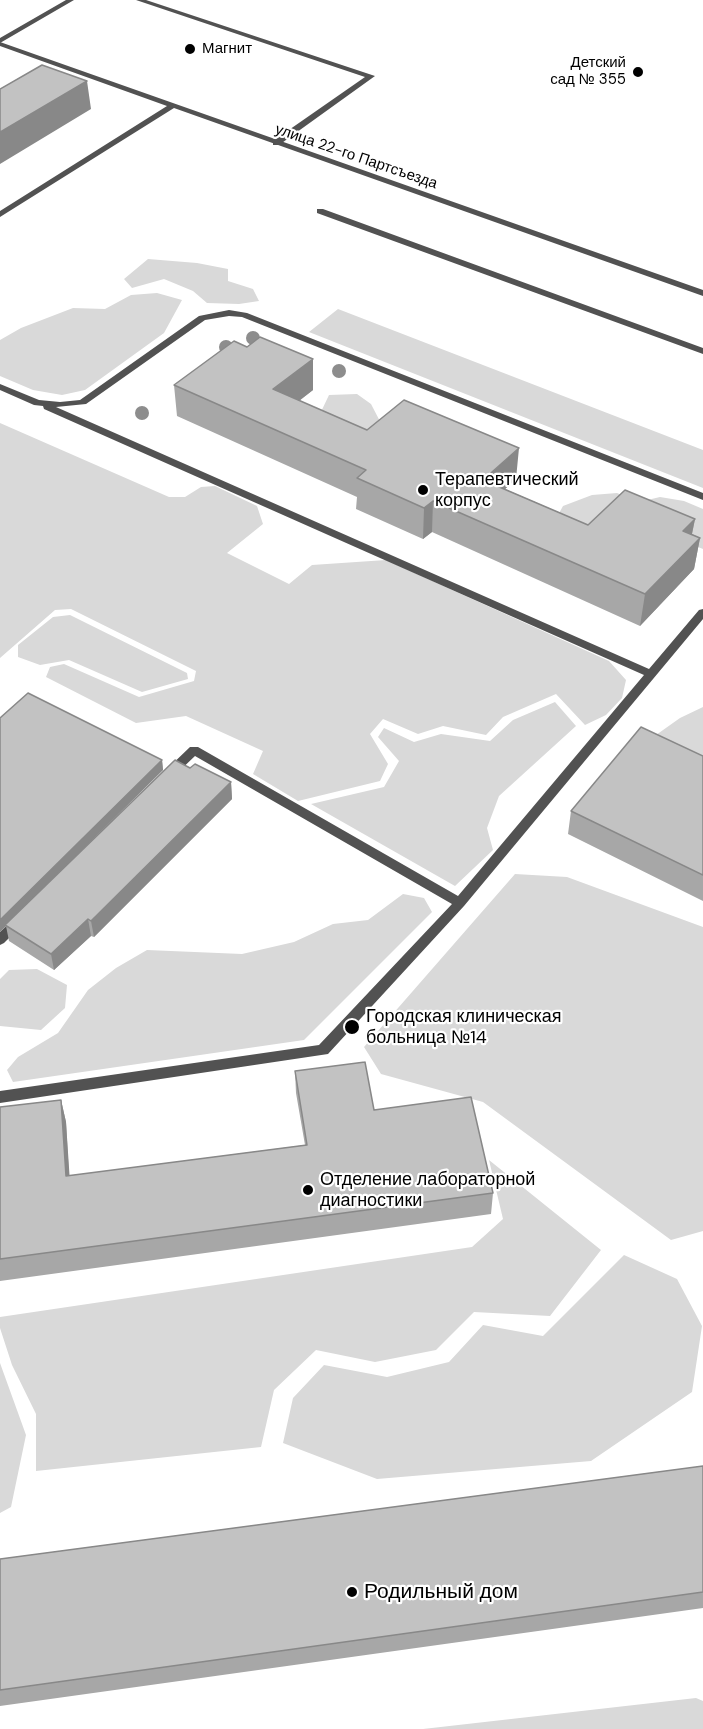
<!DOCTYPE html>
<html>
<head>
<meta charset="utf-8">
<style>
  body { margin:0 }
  canvas { display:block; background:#fff }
</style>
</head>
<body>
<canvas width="703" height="1729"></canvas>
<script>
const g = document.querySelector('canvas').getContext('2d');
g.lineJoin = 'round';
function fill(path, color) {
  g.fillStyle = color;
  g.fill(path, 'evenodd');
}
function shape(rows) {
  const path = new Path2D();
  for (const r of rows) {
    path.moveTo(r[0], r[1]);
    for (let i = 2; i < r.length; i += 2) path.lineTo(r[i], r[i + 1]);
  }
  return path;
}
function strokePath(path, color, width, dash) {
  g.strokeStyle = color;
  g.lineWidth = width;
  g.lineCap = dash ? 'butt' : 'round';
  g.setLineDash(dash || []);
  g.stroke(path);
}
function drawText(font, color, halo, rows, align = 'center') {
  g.font = font + ' "DM Sans",sans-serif';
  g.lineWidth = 4.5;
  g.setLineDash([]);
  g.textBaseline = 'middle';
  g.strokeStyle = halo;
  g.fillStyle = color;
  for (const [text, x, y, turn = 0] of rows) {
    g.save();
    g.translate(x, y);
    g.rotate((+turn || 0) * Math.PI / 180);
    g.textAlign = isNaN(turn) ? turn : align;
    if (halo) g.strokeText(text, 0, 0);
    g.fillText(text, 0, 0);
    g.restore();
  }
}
fill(shape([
  [148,259,197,263,228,269,228,281,253,289,259,301,239,304,207,303,193,291,164,279,132,288,124,279],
  [157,293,182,300,164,333,85,390,62,395,33,390,0,376,0,340,21,328,73,308,105,309,131,295],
  [338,309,703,450,703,488,309,332],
  [357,394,371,404,384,429,377,442,319,416,329,395],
  [0,423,169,497,185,497,201,487,215,486,257,506,263,524,227,553,289,584,312,565,386,560,609,661,626,680,622,698,606,715,585,725,556,694,503,717,486,735,443,726,418,734,383,719,370,734,388,764,380,781,298,801,253,774,263,751,186,716,136,723,46,677,50,667,64,664,139,697,194,681,196,671,71,609,55,610,0,658],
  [617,493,639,502,660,497,684,501,703,509,703,549,623,517,547,535,563,506,592,495],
  [70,615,187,673,188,679,142,692,69,660,40,665,18,657,18,645,53,617],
  [555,702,576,726,499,796,487,828,493,850,455,886,311,804,384,787,399,761,378,737,384,728,414,742,441,734,490,741,513,720],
  [703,707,703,777,656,735,680,718],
  [515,874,567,877,703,927,703,1231,671,1240,483,1102,381,1074,364,1047],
  [403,894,424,898,432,912,304,1040,13,1082,7,1070,18,1057,58,1033,88,990,116,968,147,950,242,954,294,942,333,924,368,920],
  [37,969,67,985,65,1008,41,1030,0,1026,0,979,9,970],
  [489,1160,601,1250,550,1316,474,1312,436,1350,375,1362,316,1350,274,1390,261,1447,36,1471,36,1414,12,1365,0,1328,0,1317,472,1247,503,1219],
  [624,1255,677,1279,702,1326,692,1392,591,1461,377,1479,283,1443,293,1398,324,1365,387,1377,449,1362,483,1325,543,1336],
  [0,1363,26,1435,11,1507,0,1513],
  [696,1698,703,1701,703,1729,423,1729]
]), '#d9d9d9');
fill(shape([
  [66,0,74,0,0,43,0,38,66,0],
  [136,0,146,0,375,76,279,145,273,145,273,141,365,77,136,0],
  [317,209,323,209,703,348,703,354,317,213,317,209],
  [229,310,247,313,703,493,703,500,242,317,229,316,205,320,86,404,56,407,649,669,699,610,703,609,703,619,464,906,328,1054,0,1103,0,1091,319,1045,452,904,195,756,173,777,165,777,163,774,165,771,190,747,198,747,458,896,644,675,44,409,43,406,34,405,0,390,0,384,39,400,60,402,80,400,199,316,229,310],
  [17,918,21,920,23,923,21,926,4,943,0,945,0,932,13,920,17,918]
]), '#525252');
fill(shape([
  [0,42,703,290,703,296,174,108,0,217,0,211,167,106,0,46,0,42]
]), '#525252');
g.fillStyle = '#8d8d8d';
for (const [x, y] of [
  [253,338],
  [226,347],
  [339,371],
  [142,413]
]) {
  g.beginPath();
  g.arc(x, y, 7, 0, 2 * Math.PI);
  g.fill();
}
fill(shape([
  [174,385,313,390,299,401,367,430,516,479,505,489,588,525,695,519,692,534,700,538,694,569,640,626,432,532,423,539,356,509,357,497,177,416],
  [0,718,162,760,163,770,93,839,190,768,231,782,232,799,94,937,91,936,54,970,9,941,6,926,0,932],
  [703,756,703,901,568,834,571,811],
  [295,1071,374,1110,493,1193,491,1214,0,1281,0,1107,61,1100,66,1122,69,1176,305,1145,296,1093],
  [703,1466,703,1608,0,1706,0,1559]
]), '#a7a7a7');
fill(shape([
  [87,81,91,109,0,164,0,132],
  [313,359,313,390,274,420,273,389],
  [519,448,516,479,481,511,483,480],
  [433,501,432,532,423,539,424,508],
  [695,519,689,548,700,538,694,569,640,626,645,594,683,531],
  [162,760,163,770,6,925,5,925,6,926,0,932,0,920],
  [231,782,232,799,94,937,91,921],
  [88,919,91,936,54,970,51,954],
  [61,1100,66,1122,71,1198,66,1176]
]), '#888');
const building = shape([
  [42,65,87,81,0,132,0,89,42,65],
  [260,337,313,359,273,389,367,430,404,400,519,448,483,480,588,525,625,490,695,519,683,531,700,538,645,594,433,501,424,508,357,478,366,470,174,385,234,341,247,347,260,337],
  [28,693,162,760,0,920,0,718,28,693],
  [641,727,703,756,703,875,571,811,641,727],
  [175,760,190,768,195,764,231,782,91,921,88,919,51,954,5,925,175,760],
  [365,1062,374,1110,471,1097,493,1193,0,1259,0,1107,61,1100,66,1176,307,1145,295,1071,365,1062],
  [703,1466,703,1592,0,1690,0,1559,703,1466]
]);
fill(building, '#c2c2c2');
strokePath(building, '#888', 1.5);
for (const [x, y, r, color] of [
  [190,49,6,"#000"],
  [638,72,6,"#000"],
  [423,490,6,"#000"],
  [352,1027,8,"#000"],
  [308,1190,6,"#000"],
  [352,1592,6,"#000"]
]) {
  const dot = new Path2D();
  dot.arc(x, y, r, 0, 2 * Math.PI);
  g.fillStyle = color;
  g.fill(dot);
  strokePath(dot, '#fff', 2);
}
drawText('15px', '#000', '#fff', [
  ["Магнит",202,49],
  ["Детский",626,63,"right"],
  ["сад № 355",626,80,"right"]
], 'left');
drawText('15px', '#000', '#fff', [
  ["улица 22-го Партсъезда",356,157,19]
]);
drawText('18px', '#000', '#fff', [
  ["Терапевтический",435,480],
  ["корпус",435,501],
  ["Городская клиническая",366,1017],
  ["больница №14",366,1038],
  ["Отделение лабораторной",320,1180],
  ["диагностики",320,1201]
], 'left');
drawText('21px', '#000', '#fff', [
  ["Родильный дом",364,1592]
], 'left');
</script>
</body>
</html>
